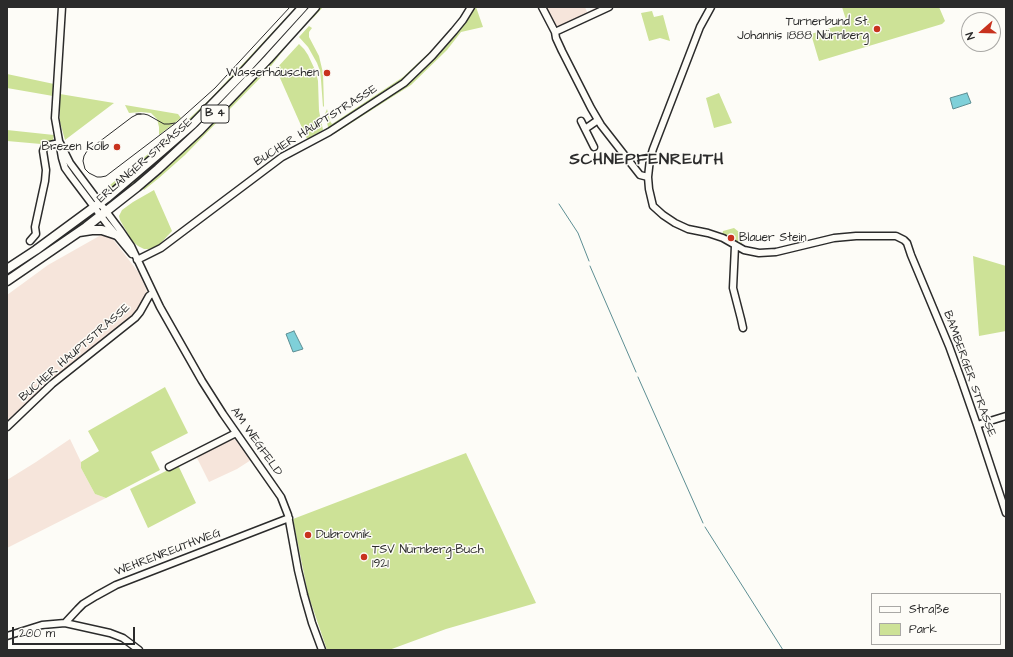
<!DOCTYPE html>
<html>
<head>
<meta charset="utf-8">
<style>
  body { margin:0 }
  #map { position:relative; width:1013px; height:657px; overflow:hidden; background:#fdfcf7; font-family:"Architects Daughter",sans-serif }
  canvas { display:block }
  .frame { position:absolute; inset:0; border:8px solid #2b2b2b; pointer-events:none }
  .legend { position:absolute; left:871px; top:593px; width:130px; height:52px; box-sizing:border-box; background:#fdfcf7; border:1px solid #a9a8a5; margin:0; padding:5px 7px; list-style:none; font-size:12px; color:#2b2b2b }
  .legend li { display:flex; align-items:center; gap:8px; height:20px }
  .legend b { width:20px; border:1px solid #a9a8a5 }
  .north { position:absolute; left:961px; top:12px; width:40px; height:40px; box-sizing:border-box; background:#fdfcf7; border:1px solid #a9a8a5; border-radius:50%; rotate:250deg; font-size:11px; font-weight:700; line-height:16px; text-align:center; color:#2b2b2b }
  .north::after { content:''; display:block; margin:auto; width:14px; height:18px; background:#c8321e; clip-path:polygon(50% 0,100% 100%,50% 72%,0 100%) }
  .scale { position:absolute; left:12px; top:627px; width:123px; height:18px; box-sizing:border-box; border:2px solid #2b2b2b; border-top:0; padding-left:5px; font-size:12px; line-height:14px; white-space:nowrap; color:#2b2b2b; -webkit-text-stroke:3px #fdfcf7; paint-order:stroke }
</style>
</head>
<body>
<div id="map">
<canvas width="1013" height="657"></canvas>
<div class="frame"></div>
<ul class="legend">
<li><b style="height:5px;background:#fdfcf7"></b>Straße</li>
<li><b style="height:11px;background:#cde297"></b>Park</li>
</ul>
<div class="north">N</div>
<div class="scale">200 m</div>
</div>
<script>
const g = document.querySelector('canvas').getContext('2d');
g.lineJoin = 'round';
function fill(path, color) {
  g.fillStyle = color;
  g.fill(path, 'evenodd');
}
function shape(rows) {
  const path = new Path2D();
  for (const r of rows) {
    path.moveTo(r[0], r[1]);
    for (let i = 2; i < r.length; i += 2) path.lineTo(r[i], r[i + 1]);
  }
  return path;
}
function strokePath(path, color, width, dash) {
  g.strokeStyle = color;
  g.lineWidth = width;
  g.lineCap = dash ? 'butt' : 'round';
  g.setLineDash(dash || []);
  g.stroke(path);
}
function drawText(font, color, halo, rows, align = 'center') {
  g.font = font + ' "Architects Daughter",sans-serif';
  g.lineWidth = 3;
  g.setLineDash([]);
  g.textBaseline = 'middle';
  g.strokeStyle = halo;
  g.fillStyle = color;
  for (const [text, x, y, turn = 0] of rows) {
    g.save();
    g.translate(x, y);
    g.rotate((+turn || 0) * Math.PI / 180);
    g.textAlign = isNaN(turn) ? turn : align;
    if (halo) g.strokeText(text, 0, 0);
    g.fillText(text, 0, 0);
    g.restore();
  }
}
fill(shape([
  [544,7,585,7,587,12,597,7,609,7,555,29],
  [101,235,107,235,112,238,139,273,149,296,140,312,52,384,7,427,7,295,48,265],
  [236,435,251,460,237,469,209,482,196,456],
  [70,439,81,462,81,468,95,494,106,498,7,548,7,480,36,462]
]), '#f6e5db');
fill(shape([
  [296,7,300,7,196,117,194,116,175,135,175,137,106,192,105,189,174,133,211,98],
  [319,7,323,7,314,17,300,29,268,70,185,155,159,178,144,190,142,188,151,179],
  [467,7,476,7,483,27,461,32,447,50,411,85,334,134,328,127,325,114,327,109,330,121,332,124,403,77,432,50,456,23],
  [842,7,939,7,945,21,942,24,819,61,811,34,847,23],
  [652,11,654,17,663,15,670,41,660,38,649,41,641,13],
  [309,26,312,28,309,32,309,37,319,56,323,73,324,106,323,107,321,80,320,71,317,63,308,47,299,37],
  [285,31,288,34,247,79,168,157,114,201,112,199,150,168,179,141],
  [299,44,304,49,308,55,316,72,318,81,319,111,323,130,307,139,276,69],
  [7,74,54,84,53,96,7,88],
  [719,93,732,123,714,128,706,98],
  [60,94,114,103,65,140,60,122],
  [125,105,178,114,181,118,159,135,159,127,157,119,151,113,141,112,129,113],
  [7,130,54,135,53,140,48,143,41,144,7,141],
  [154,190,172,231,159,245,149,249,144,249,138,246,132,241,120,220,119,216,122,210,133,202],
  [88,215,90,218,7,278,7,272],
  [734,228,739,232,743,240,742,243,741,244,739,245,722,235,723,231],
  [973,256,1006,266,1006,331,979,336],
  [165,387,188,433,151,452,160,470,106,498,95,494,81,468,81,462,99,451,88,431],
  [466,453,536,603,446,629,389,650,327,650,308,594,293,519],
  [178,465,196,503,148,528,130,489]
]), '#cde297');
const water = shape([
  [967,93,971,103,953,109,950,98,967,93],
  [294,331,303,349,293,352,286,334,294,331]
]);
fill(water, '#7fd0d9');
strokePath(water, '#5d8e93', 1);
strokePath(shape([
  [559,204,578,233,589,261],
  [590,266,636,372],
  [638,377,703,523],
  [705,527,783,650]
]), '#5d8e93', 1);
const minor = shape([
  [62,7,55,118,62,158,65,168,70,175,107,224,132,254],
  [542,7,555,32,556,38,562,51,591,108,601,125,640,175,648,177],
  [711,7,700,27,653,149,650,159,648,177,649,189,653,206,663,215,675,223,688,229,708,233,723,238,744,250,759,253,776,252,834,238,856,236,896,236,904,240,907,243,911,255,949,346,961,379,977,425,1006,513],
  [555,32,609,7],
  [581,121,594,147],
  [585,129,598,120],
  [60,143,70,163,120,230,131,246,160,307,202,381,223,414,281,497,288,515,298,570,304,595,312,623,322,650],
  [30,241,36,234,35,227,45,181,46,170,43,151,45,146,60,143],
  [735,246,733,288,741,319,743,328],
  [137,260,161,248,282,157,329,132,404,83,432,56,454,31,463,20,471,7],
  [977,425,1006,416],
  [7,427,52,384,135,318,140,312,149,296,153,293],
  [169,467,236,433],
  [65,623,78,609,83,604,96,596,116,585,289,518],
  [7,636,42,625,65,623,110,633,123,638,139,650]
]);
const major = shape([
  [79,232,92,230,102,230,117,235],
  [7,269,36,250,108,197,162,151,193,124,240,76,303,7],
  [7,281,86,227,137,187,158,169,200,130,224,105,268,59,315,7]
]);
strokePath(minor, '#2b2b2b', 9);
strokePath(major, '#2b2b2b', 11);
strokePath(minor, '#fdfcf7', 6);
strokePath(major, '#fdfcf7', 8);
strokePath(shape([
  [136,114,144,114,148,115,164,124,169,124,175,123],
  [141,114,138,114,132,117,87,151,84,156,83,161,85,169,89,173,97,177,101,177,106,176,177,122,215,88,290,7]
]), '#2b2b2b', 1);
for (const [x, y, r, color] of [
  [877,29,4,"#c8321e"],
  [327,73,4,"#c8321e"],
  [117,147,4,"#c8321e"],
  [731,238,4,"#c8321e"],
  [308,535,4,"#c8321e"],
  [364,557,4,"#c8321e"]
]) {
  const dot = new Path2D();
  dot.arc(x, y, r, 0, 2 * Math.PI);
  g.fillStyle = color;
  g.fill(dot);
  strokePath(dot, '#fdfcf7', 1.5);
}
for (const [x, y, w] of [
  [215,114,28]
]) {
  const box = new Path2D();
  box.roundRect(x - w / 2, y - 9, w, 18, 3);
  g.fillStyle = '#fdfcf7';
  g.fill(box);
  strokePath(box, '#2b2b2b', 1);
}
drawText('bold 11px', '#2b2b2b', null, [
  ["B 4",215,114]
]);
drawText('12px', '#2b2b2b', '#fdfcf7', [
  ["Turnerbund St.",869,22],
  ["Johannis 1888 Nürnberg",869,36],
  ["Wasserhäuschen",319,73],
  ["Brezen Kolb",109,147],
  ["Blauer Stein",739,238,"left"],
  ["Dubrovnik",316,535,"left"],
  ["TSV Nürnberg-Buch",372,550,"left"],
  ["1921",372,564,"left"]
], 'right');
drawText('12px', '#2b2b2b', '#fdfcf7', [
  ["BUCHER HAUPTSTRASSE",316,126,-32],
  ["ERLANGER STRASSE",145,161,-41],
  ["BUCHER HAUPTSTRASSE",75,353,-41],
  ["BAMBERGER STRASSE",969,374,70],
  ["AM WEGFELD",256,442,55],
  ["WEHRENREUTHWEG",168,553,-21]
]);
g.letterSpacing = '1px';
drawText('bold 16px', '#2b2b2b', '#fdfcf7', [
  ["SCHNEPFENREUTH",647,161]
]);
g.letterSpacing = '0px';
</script>
</body>
</html>
